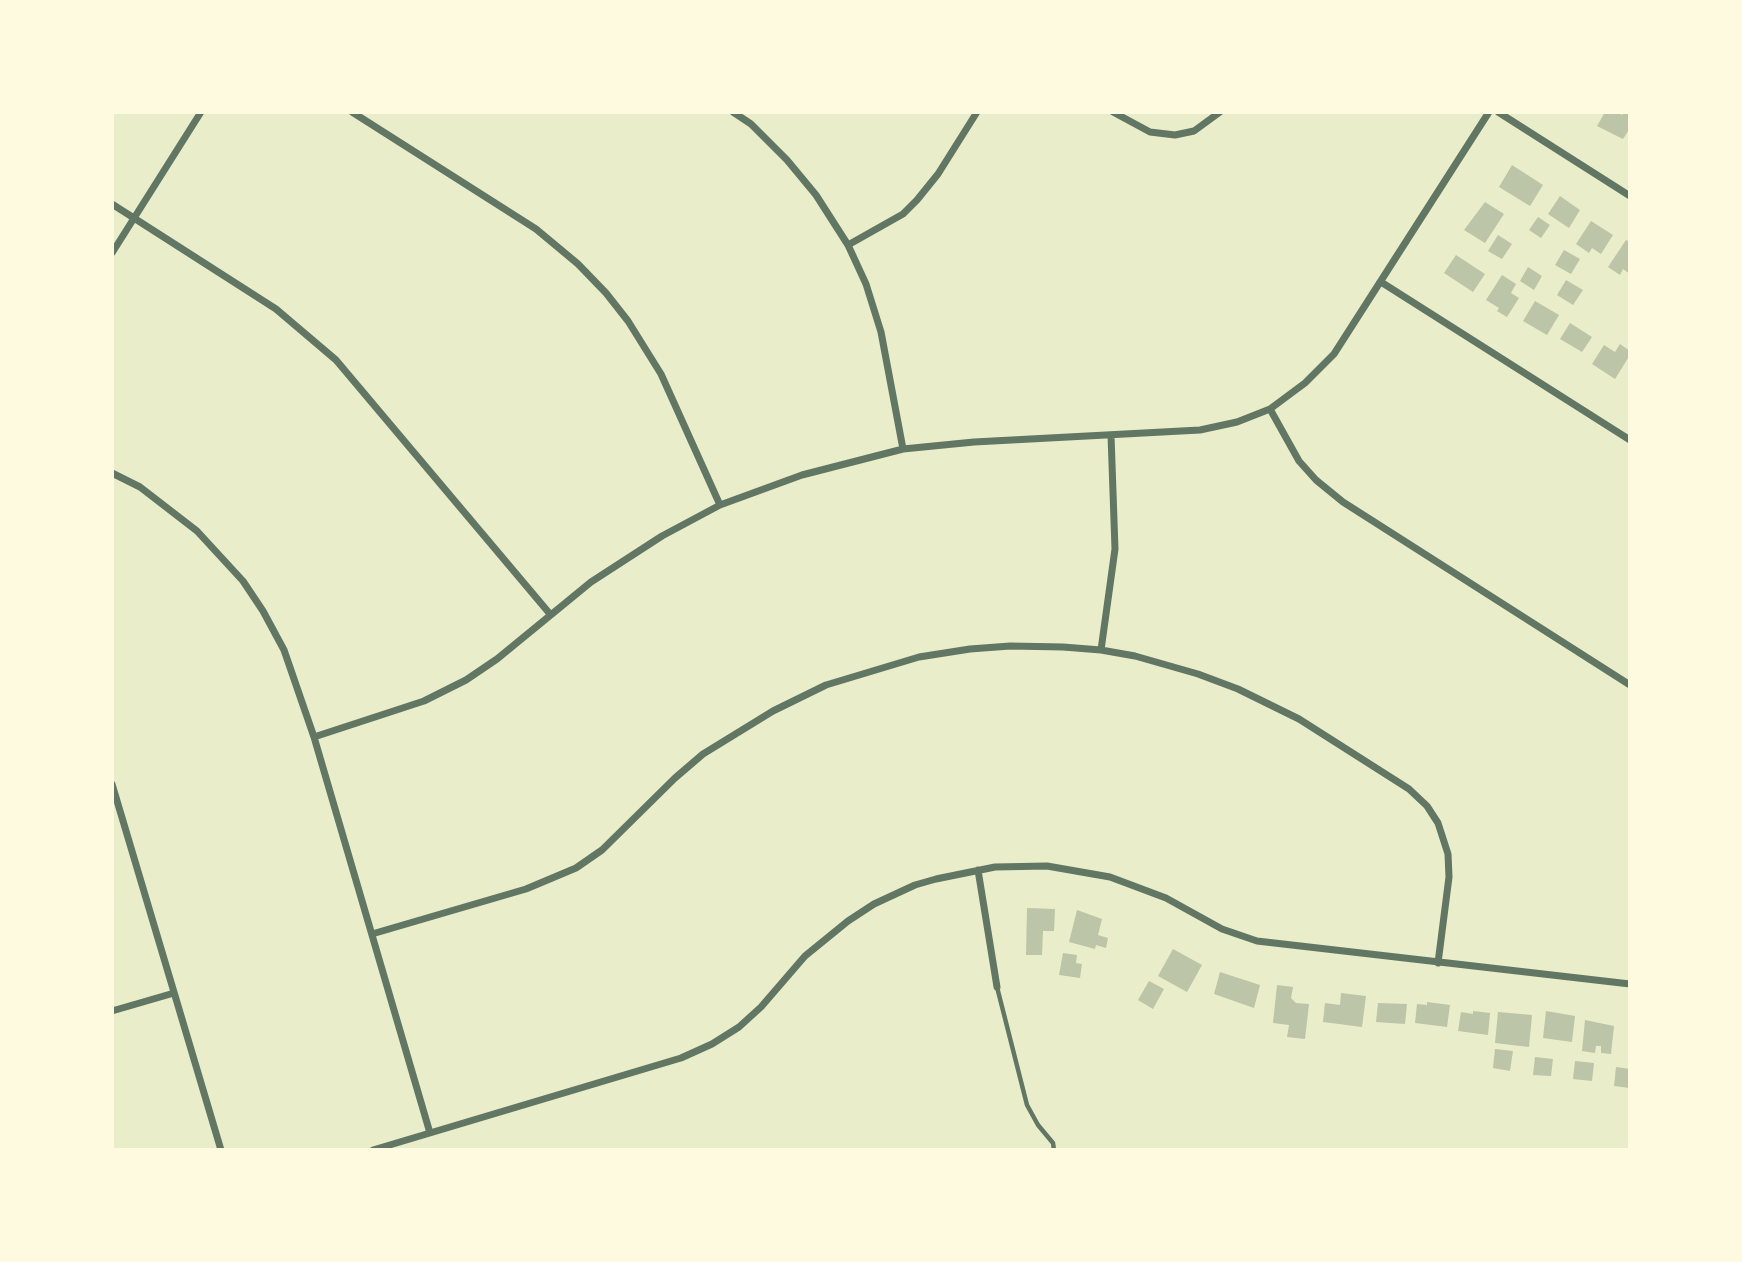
<!DOCTYPE html>
<html>
<head>
<meta charset="utf-8">
<style>
  body { margin:0 }
  #map { position:relative; width:1742px; height:1262px; overflow:hidden; background:#e9edc9; font-family:"PT Sans Narrow",sans-serif }
  canvas { display:block }
  .frame { position:absolute; inset:0; border:114px solid #fefae0; pointer-events:none }
</style>
</head>
<body>
<div id="map">
<canvas width="1742" height="1262"></canvas>
<div class="frame"></div>
</div>
<script>
const g = document.querySelector('canvas').getContext('2d');
g.lineJoin = 'round';
function fill(path, color) {
  g.fillStyle = color;
  g.fill(path, 'evenodd');
}
function shape(rows) {
  const path = new Path2D();
  for (const r of rows) {
    path.moveTo(r[0], r[1]);
    for (let i = 2; i < r.length; i += 2) path.lineTo(r[i], r[i + 1]);
  }
  return path;
}
function strokePath(path, color, width, dash) {
  g.strokeStyle = color;
  g.lineWidth = width;
  g.lineCap = dash ? 'butt' : 'round';
  g.setLineDash(dash || []);
  g.stroke(path);
}
fill(shape([
  [1605,112,1617,112,1622,115,1624,112,1630,113,1630,128,1623,139,1597,126],
  [1512,165,1543,185,1530,206,1499,187],
  [1560,196,1580,210,1569,228,1548,214],
  [1485,202,1504,214,1485,243,1464,230],
  [1538,217,1550,225,1541,238,1529,230],
  [1591,221,1613,235,1601,254,1592,248,1589,253,1576,244],
  [1498,235,1512,244,1502,259,1488,251],
  [1626,240,1630,242,1630,274,1623,269,1620,275,1608,267],
  [1564,250,1580,259,1571,274,1555,265],
  [1456,255,1485,274,1473,292,1444,273],
  [1528,267,1542,276,1534,290,1520,281],
  [1502,275,1516,284,1511,293,1519,298,1507,317,1497,311,1499,308,1486,300],
  [1566,280,1583,290,1573,305,1557,295],
  [1535,301,1559,315,1547,335,1523,321],
  [1570,323,1592,337,1582,352,1560,339],
  [1620,344,1630,351,1630,355,1615,379,1592,364,1604,345,1615,352],
  [1027,908,1055,909,1054,931,1043,931,1042,955,1026,955],
  [1077,910,1102,919,1098,935,1108,938,1106,948,1096,945,1095,949,1069,942],
  [1173,949,1202,965,1187,992,1158,976],
  [1063,953,1077,955,1076,963,1082,964,1080,978,1059,975],
  [1220,972,1260,985,1254,1008,1214,994],
  [1149,981,1164,989,1153,1009,1138,1000],
  [1277,985,1293,987,1291,998,1296,1003,1309,1004,1305,1039,1287,1037,1289,1025,1273,1023],
  [1341,993,1366,996,1362,1027,1323,1022,1325,1003,1340,1005],
  [1427,1002,1450,1005,1447,1027,1415,1023,1417,1004,1427,1005],
  [1378,1003,1407,1004,1405,1024,1376,1022],
  [1473,1011,1490,1013,1488,1035,1458,1031,1461,1012,1473,1014],
  [1546,1011,1575,1016,1572,1042,1543,1038],
  [1498,1012,1532,1015,1529,1047,1495,1043],
  [1585,1020,1614,1026,1611,1054,1601,1053,1601,1046,1596,1046,1595,1053,1582,1051],
  [1495,1049,1513,1051,1510,1071,1493,1068],
  [1535,1057,1553,1059,1551,1076,1533,1075],
  [1575,1061,1594,1063,1592,1081,1573,1079],
  [1616,1067,1630,1069,1630,1088,1614,1086]
]), '#bcc5a7');
strokePath(shape([
  [997,987,1027,1105,1038,1125,1053,1143,1054,1150]
]), '#617663', 4.5);
strokePath(shape([
  [352,112,536,229,578,264,606,293,628,321,661,374,720,505],
  [733,112,751,124,787,160,816,195,848,245,866,284,881,332,903,449],
  [1113,112,1150,132,1175,135,1194,131,1220,112],
  [1498,112,1630,196],
  [112,204,276,309,336,360,550,614],
  [848,245,903,214,917,200,938,174,977,112],
  [112,253,201,112],
  [1381,282,1630,440],
  [1270,409,1299,461,1316,480,1343,502,1630,685],
  [112,473,140,487,197,531,243,581,263,611,284,650,314,737,430,1133],
  [1101,650,1115,549,1111,435],
  [314,737,424,701,466,680,497,659,591,582,662,536,720,505,802,475,903,449,974,442,1200,430,1237,422,1270,409,1305,383,1334,354,1489,112],
  [112,784,221,1150],
  [978,870,997,987],
  [372,934,526,889,576,868,602,850,675,778,703,754,773,711,826,685,919,657,970,649,1010,646,1063,647,1101,650,1135,656,1198,674,1238,689,1299,719,1409,789,1427,806,1438,823,1448,854,1449,877,1438,963],
  [112,1011,174,993],
  [373,1150,681,1058,712,1044,739,1027,761,1007,805,956,848,921,874,904,915,885,936,879,995,867,1047,866,1110,877,1166,898,1222,929,1257,941,1630,984]
]), '#617663', 7);
</script>
</body>
</html>
